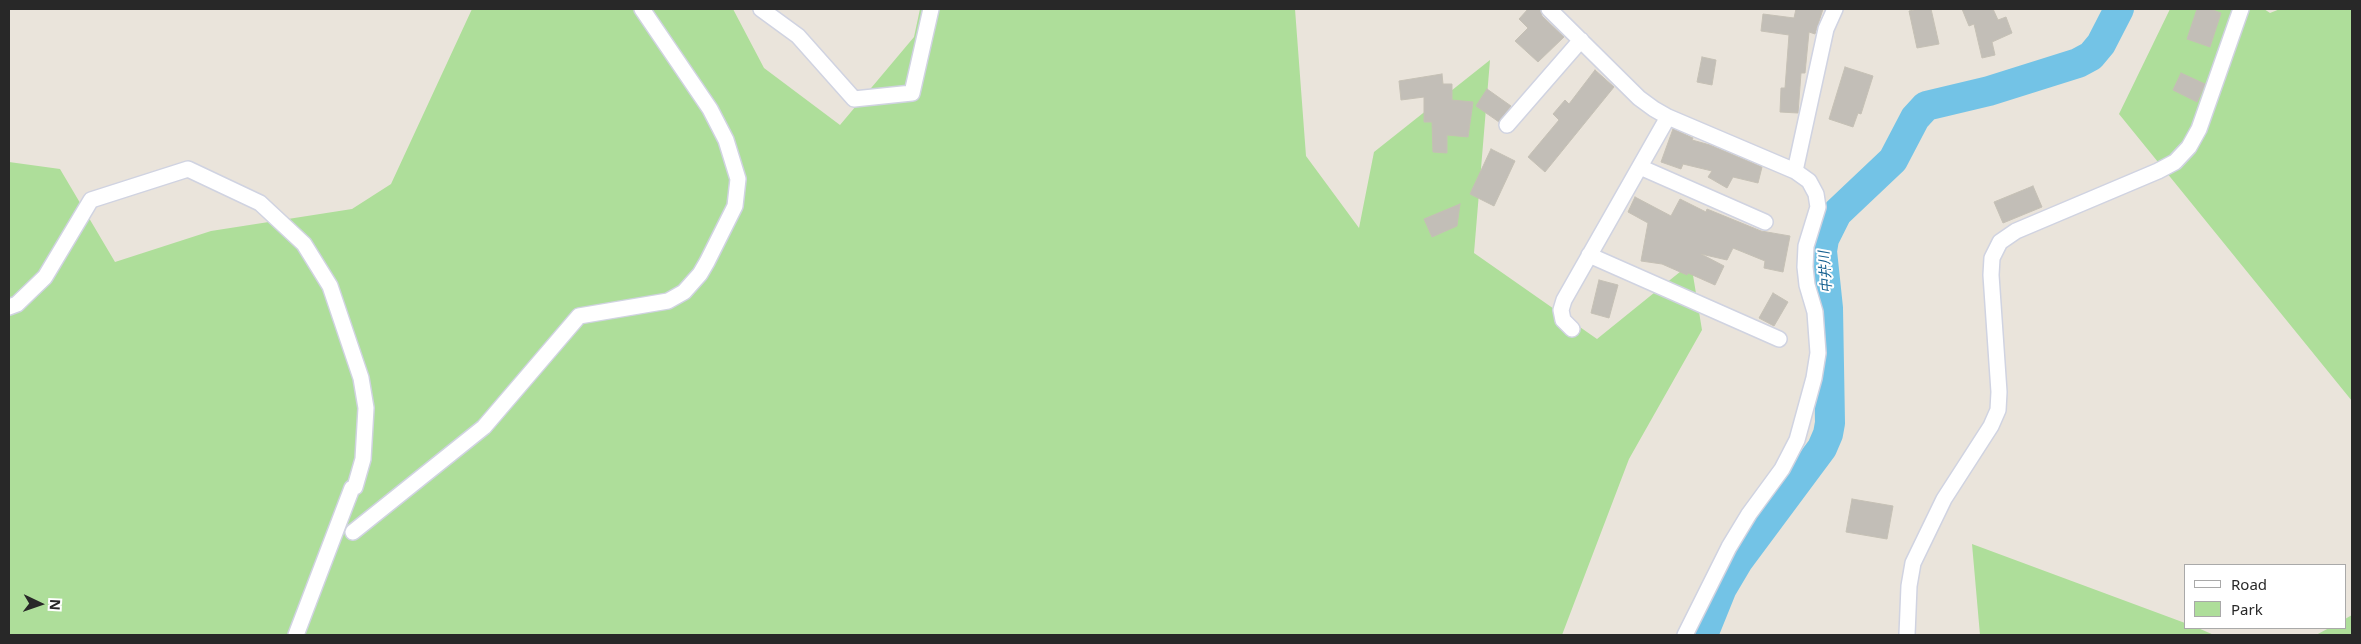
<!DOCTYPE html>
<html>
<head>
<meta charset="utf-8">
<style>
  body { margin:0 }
  #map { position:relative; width:2361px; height:644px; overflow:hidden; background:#eae4db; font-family:"Noto Sans",sans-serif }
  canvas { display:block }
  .frame { position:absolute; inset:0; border:10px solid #282828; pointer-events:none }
  .legend { position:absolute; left:2184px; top:564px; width:162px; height:65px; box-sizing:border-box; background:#fff; border:1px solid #a9a9a9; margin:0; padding:6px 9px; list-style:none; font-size:15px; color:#282828 }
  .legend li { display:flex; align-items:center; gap:10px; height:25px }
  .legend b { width:25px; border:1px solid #a9a9a9 }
  .north { position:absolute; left:15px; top:579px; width:50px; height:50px; -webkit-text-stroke:4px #fff; paint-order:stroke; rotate:93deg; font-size:14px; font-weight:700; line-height:20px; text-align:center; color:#282828 }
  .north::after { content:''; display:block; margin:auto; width:18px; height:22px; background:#282828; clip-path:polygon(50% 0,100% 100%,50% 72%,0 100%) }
</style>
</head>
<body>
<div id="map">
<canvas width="2361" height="644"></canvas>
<div class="frame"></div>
<ul class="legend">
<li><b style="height:6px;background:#fff"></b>Road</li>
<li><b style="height:14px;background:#aede9a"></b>Park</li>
</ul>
<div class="north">N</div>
</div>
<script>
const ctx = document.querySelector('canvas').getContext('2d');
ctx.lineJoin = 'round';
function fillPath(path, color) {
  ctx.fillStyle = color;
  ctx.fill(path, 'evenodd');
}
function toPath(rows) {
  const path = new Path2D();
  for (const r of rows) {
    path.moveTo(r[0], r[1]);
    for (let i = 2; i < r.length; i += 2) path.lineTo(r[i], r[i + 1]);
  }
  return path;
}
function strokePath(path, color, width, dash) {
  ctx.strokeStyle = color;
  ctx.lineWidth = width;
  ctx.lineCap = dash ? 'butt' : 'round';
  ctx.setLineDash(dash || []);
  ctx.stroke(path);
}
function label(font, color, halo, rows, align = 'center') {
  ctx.font = font + ' "Noto Sans","Noto Sans JP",sans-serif';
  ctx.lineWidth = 4;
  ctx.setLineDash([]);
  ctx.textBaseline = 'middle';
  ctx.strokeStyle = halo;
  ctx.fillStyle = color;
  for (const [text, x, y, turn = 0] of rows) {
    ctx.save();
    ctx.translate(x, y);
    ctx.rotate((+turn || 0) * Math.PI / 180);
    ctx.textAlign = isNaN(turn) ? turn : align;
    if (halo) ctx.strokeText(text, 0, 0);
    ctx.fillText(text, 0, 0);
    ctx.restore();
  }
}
fillPath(toPath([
  [472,9,733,9,764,68,840,125,914,37,920,9,1295,9,1306,156,1359,228,1374,152,1490,60,1474,253,1597,339,1691,263,1702,330,1629,459,1562,635,9,635,9,162,60,169,115,262,211,231,352,209,391,184],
  [2170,9,2264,9,2270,13,2280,9,2352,9,2352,401,2119,114],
  [1972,544,2185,623,2185,628,2198,628,2214,635,1980,635],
  [2352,615,2352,635,2316,635,2329,628,2345,628,2345,619]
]), '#aede9a');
strokePath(toPath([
  [1703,635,1722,588,1738,561,1822,448,1828,434,1830,423,1828,308,1822,251,1824,239,1837,213,1893,160,1915,118,1926,106,1989,91,2078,63,2091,56,2101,44,2119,9]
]), '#73c3e6', 30);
const building = toPath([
  [1528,9,1540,9,1542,16,1564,37,1538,62,1515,41,1528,28,1519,19,1528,9],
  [1796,9,1823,9,1815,34,1809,32,1805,73,1801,73,1798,113,1780,112,1781,88,1785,88,1789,35,1761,31,1763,14,1794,18,1796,9],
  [1919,9,1931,9,1939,44,1917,48,1909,11,1919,9],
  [1962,9,1993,9,1998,20,2006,17,2012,33,1992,42,1995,55,1982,58,1974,24,1969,26,1962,9],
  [2197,9,2210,9,2221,13,2210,47,2187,39,2197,9],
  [1702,57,1716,60,1712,85,1697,82,1702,57],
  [1845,67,1873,76,1861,114,1858,113,1853,127,1829,119,1845,67],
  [1595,70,1614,87,1545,172,1528,157,1559,120,1553,114,1565,100,1569,104,1595,70],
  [2181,73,2205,84,2197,102,2173,90,2181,73],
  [1442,74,1443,84,1452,84,1452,100,1473,102,1468,137,1447,135,1447,153,1433,152,1432,122,1424,122,1424,97,1401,100,1399,81,1442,74],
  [1487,89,1511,106,1499,122,1476,106,1487,89],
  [1673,129,1693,138,1692,140,1710,145,1762,167,1758,183,1733,177,1727,188,1708,177,1712,171,1683,164,1681,169,1661,162,1673,129],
  [1491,149,1515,161,1494,206,1470,194,1491,149],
  [2033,186,2042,207,2003,223,1994,202,2033,186],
  [1635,197,1671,216,1680,199,1706,212,1707,209,1761,231,1790,236,1783,272,1764,268,1765,261,1733,248,1727,260,1701,254,1724,266,1715,285,1688,273,1687,275,1662,264,1641,261,1648,223,1628,212,1635,197],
  [1460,204,1457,226,1432,237,1424,219,1460,204],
  [1599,280,1618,285,1609,318,1591,313,1599,280],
  [1773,293,1788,302,1774,326,1759,318,1773,293],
  [1852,499,1893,506,1887,539,1846,532,1852,499]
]);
fillPath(building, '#c2beb7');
strokePath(building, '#c5c0b5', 1);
const minor = toPath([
  [761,9,798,36,854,99,912,93,931,9],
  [1549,9,1639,98,1654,109,1668,117,1795,171,1809,181,1816,194,1818,207,1806,246,1805,267,1807,285,1815,312,1818,353,1814,378,1797,440,1782,469,1749,514,1729,547,1685,635],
  [1507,125,1581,40],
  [1640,167,1765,222],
  [1795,171,1826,29,1835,9],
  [1589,255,1779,339],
  [9,307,17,304,45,277,91,200,188,169,260,203,304,244,330,286,361,378,366,408,363,459,355,487,352,488,296,635],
  [1572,329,1563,320,1561,310,1564,300,1668,117],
  [353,532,484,427,579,316,668,301,684,292,700,274,707,262,735,206,738,179,726,140,710,109,642,9],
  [1907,635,1909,586,1913,563,1944,499,1991,426,1998,410,1999,392,1991,275,1992,258,2000,242,2016,231,2158,171,2175,162,2189,147,2199,129,2241,9]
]);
strokePath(minor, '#d0d3e1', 18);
strokePath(minor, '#fff', 15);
label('italic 14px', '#156090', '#fff', [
  ["中井川",1826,272,-94]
]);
</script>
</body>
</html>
